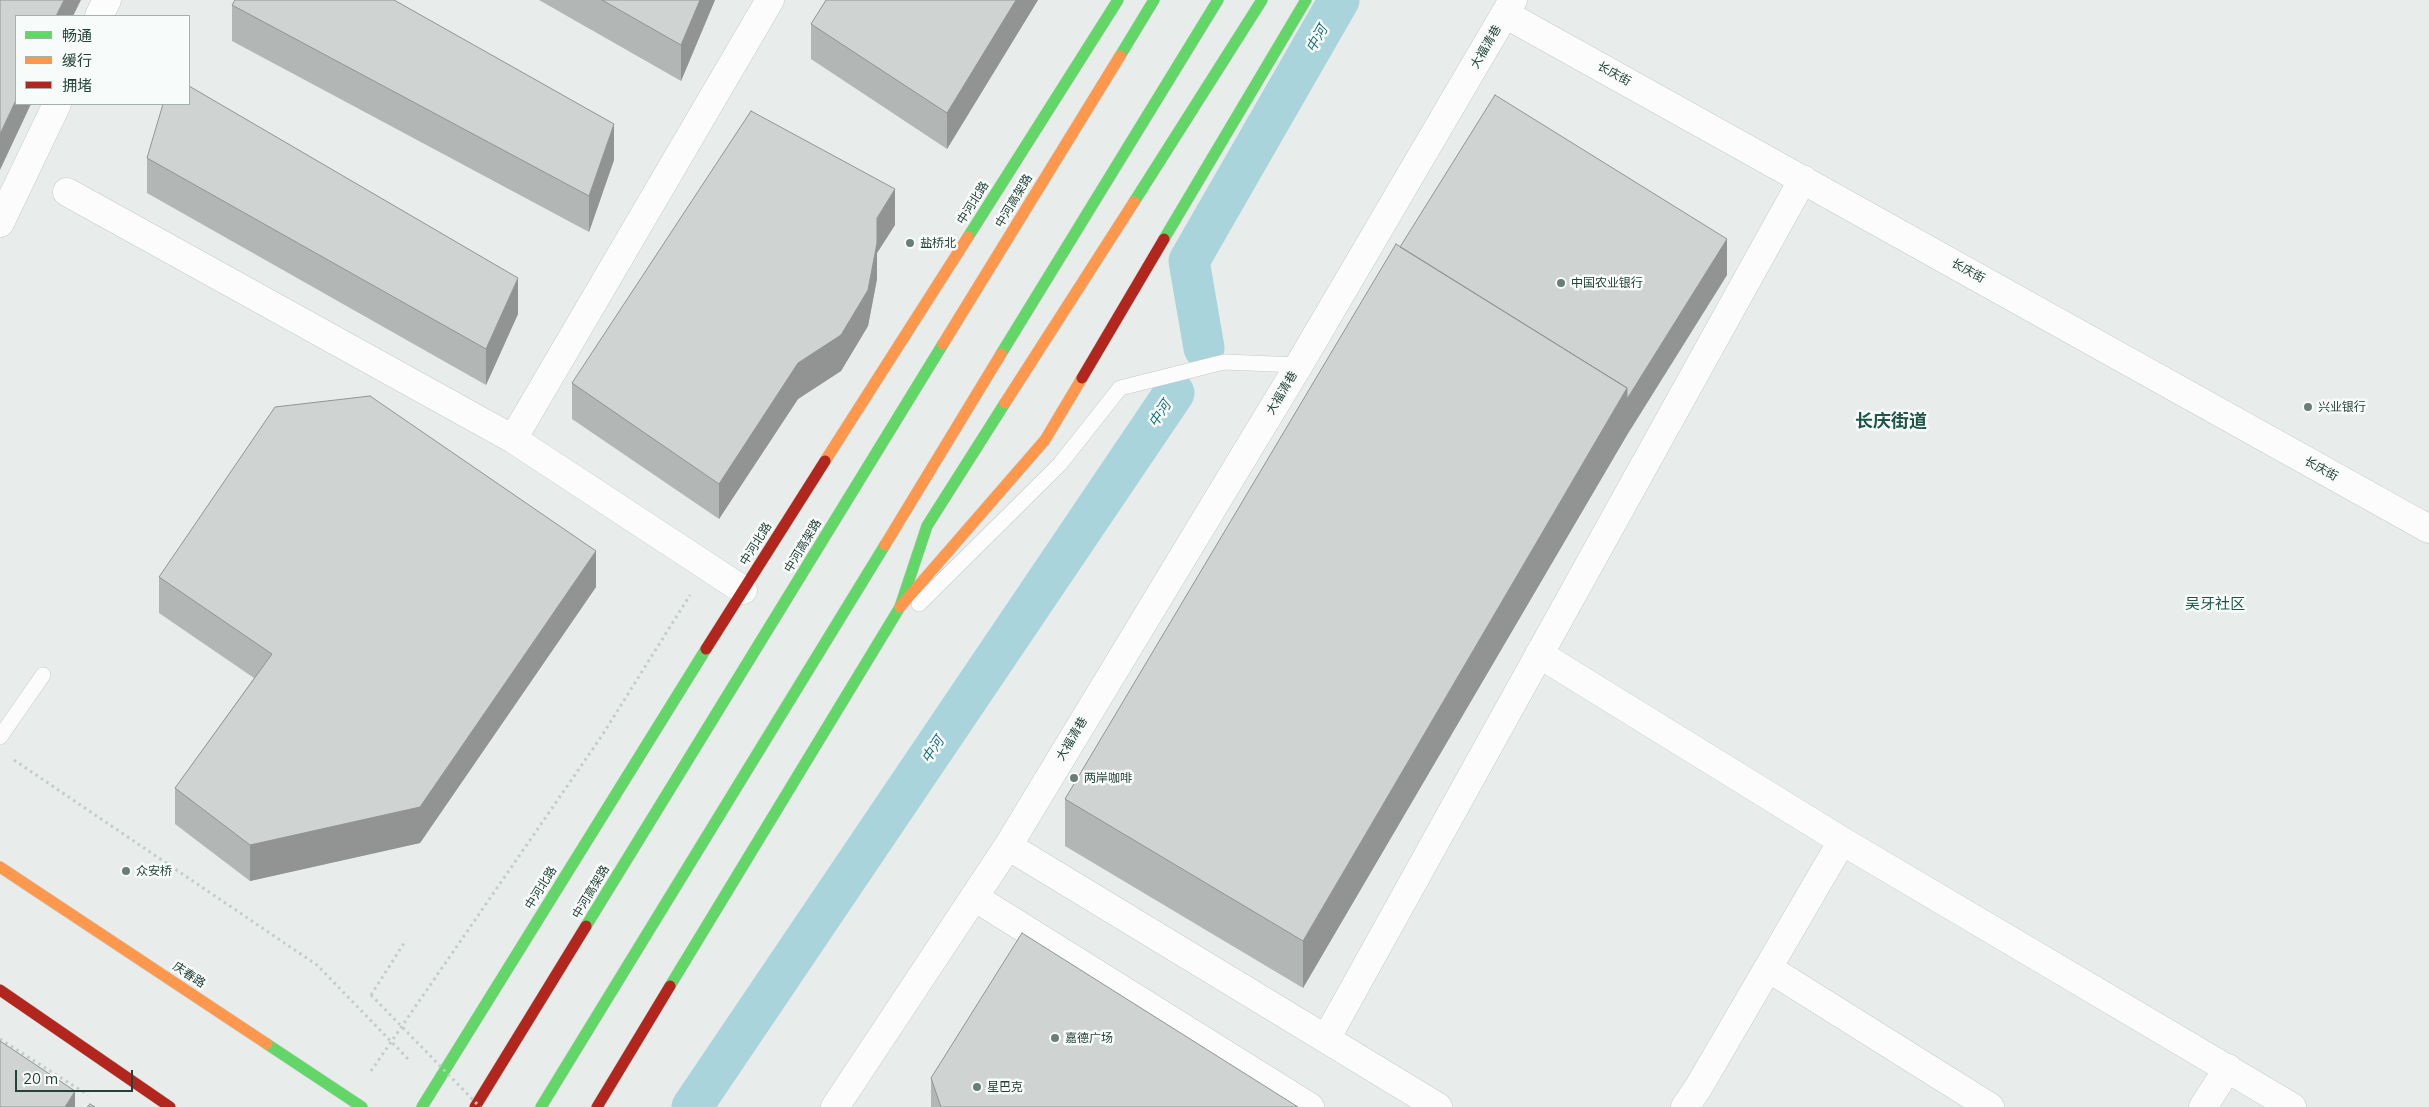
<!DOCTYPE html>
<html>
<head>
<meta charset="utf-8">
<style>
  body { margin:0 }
  #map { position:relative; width:2429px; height:1107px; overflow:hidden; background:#e8edeb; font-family:Mulish,"Noto Sans SC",sans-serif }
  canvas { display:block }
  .legend { position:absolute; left:15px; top:15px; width:175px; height:90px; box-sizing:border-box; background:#f7fbf9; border:1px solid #a3b1ad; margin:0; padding:6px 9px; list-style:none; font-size:15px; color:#24423a }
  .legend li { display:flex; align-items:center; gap:10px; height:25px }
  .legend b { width:25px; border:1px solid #a3b1ad }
  .scale { position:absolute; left:15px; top:1070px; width:118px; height:22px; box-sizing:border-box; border:2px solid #24423a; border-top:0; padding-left:6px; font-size:15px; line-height:18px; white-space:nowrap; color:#24423a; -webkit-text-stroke:4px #f7fbf9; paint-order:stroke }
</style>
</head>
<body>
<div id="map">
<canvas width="2429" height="1107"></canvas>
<ul class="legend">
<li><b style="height:6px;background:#63d668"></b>畅通</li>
<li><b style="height:6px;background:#ff974d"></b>缓行</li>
<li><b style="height:6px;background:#b3261e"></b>拥堵</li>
</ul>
<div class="scale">20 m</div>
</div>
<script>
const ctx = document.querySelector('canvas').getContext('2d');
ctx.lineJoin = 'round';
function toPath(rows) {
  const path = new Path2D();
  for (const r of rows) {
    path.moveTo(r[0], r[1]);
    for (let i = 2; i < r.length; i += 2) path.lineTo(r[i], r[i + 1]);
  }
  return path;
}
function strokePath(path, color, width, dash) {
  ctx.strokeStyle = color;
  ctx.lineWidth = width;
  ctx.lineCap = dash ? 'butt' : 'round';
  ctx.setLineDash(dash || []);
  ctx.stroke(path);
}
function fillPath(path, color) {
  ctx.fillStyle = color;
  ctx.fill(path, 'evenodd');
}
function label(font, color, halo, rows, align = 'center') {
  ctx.font = font + ' Mulish,"Noto Sans SC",sans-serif';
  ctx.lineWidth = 5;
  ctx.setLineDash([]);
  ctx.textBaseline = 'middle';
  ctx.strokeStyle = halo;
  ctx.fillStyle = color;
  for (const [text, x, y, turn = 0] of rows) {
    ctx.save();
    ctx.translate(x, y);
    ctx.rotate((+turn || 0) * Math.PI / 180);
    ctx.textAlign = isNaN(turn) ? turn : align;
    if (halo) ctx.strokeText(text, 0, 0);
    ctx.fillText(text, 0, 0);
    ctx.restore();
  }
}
strokePath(toPath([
  [1204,348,1189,261,1339,0],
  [692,1107,1174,393]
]), '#a9d4db', 41);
const lane = toPath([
  [919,604,1060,464,1120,388,1224,362,1299,365],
  [0,737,43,675]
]);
const street = toPath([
  [1505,14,2429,529],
  [99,16,107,0],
  [67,192,513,439,743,590],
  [0,223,57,104],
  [513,439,770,0],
  [1539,654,1842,841,2292,1107],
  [1008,846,1438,1107],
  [974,897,1310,1107],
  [1768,968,1990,1107],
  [1326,1039,1803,179],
  [835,1107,1008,846,1299,365,1513,0],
  [1685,1107,1698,1088,1842,841],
  [2203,1107,2228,1068]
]);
const fast = toPath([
  [1120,56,1154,0],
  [1134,202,1262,0],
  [968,237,1118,0],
  [1164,239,1306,0],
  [1001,354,1218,0],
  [586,926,943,344],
  [670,986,900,607,927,526,1005,403],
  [267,1044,362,1107],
  [422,1107,706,649],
  [541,1107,885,545]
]);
const slow = toPath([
  [943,344,1120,56],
  [1005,403,1134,202],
  [825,461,968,237],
  [885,545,1001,354],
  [900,607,1045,440,1082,378],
  [0,867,267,1044]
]);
const jam = toPath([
  [1082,378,1164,239],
  [706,649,825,461],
  [0,990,170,1107],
  [475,1107,586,926],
  [597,1107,670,986]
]);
strokePath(lane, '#c5cac8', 16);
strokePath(street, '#c5cac8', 29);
strokePath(fast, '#c3ccc9', 12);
strokePath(slow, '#c3ccc9', 12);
strokePath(jam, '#c3ccc9', 12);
strokePath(toPath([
  [14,760,317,965,410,1061],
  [371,995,406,940],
  [0,1039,88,1095],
  [371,1071,601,737,690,595]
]), '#c3ccca', 3, [2.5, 4]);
strokePath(lane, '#fcfcfc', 15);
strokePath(street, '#fcfcfc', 28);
strokePath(fast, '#63d668', 11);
strokePath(slow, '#ff974d', 11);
strokePath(jam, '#b3261e', 11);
strokePath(toPath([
  [371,995,480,1107]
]), '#c3ccca', 3, [2.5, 4]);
fillPath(toPath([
  [539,0,715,0,681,81],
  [1038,0,947,149,811,59,811,24],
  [232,5,614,160,589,232,232,41],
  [147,158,518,314,486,385,147,193],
  [895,225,877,253,877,279,868,326,841,371,798,399,719,519,572,419,572,383],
  [1727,275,1627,435,1303,988,1065,846,1065,799],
  [159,577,596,587,420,843,250,881,175,824,175,788,254,678,159,613],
  [931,1078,1298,1107,931,1107]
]), '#b2b6b5');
fillPath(toPath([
  [64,0,81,0,73,16,56,16],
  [700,0,715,0,681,81,681,45],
  [1016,0,1038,0,947,149,947,113],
  [16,100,16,104,31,104,0,170,0,134],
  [614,124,614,160,589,232,589,196],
  [895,189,895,225,877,253,877,279,868,326,841,371,798,399,719,519,719,484,877,218],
  [1727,239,1727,275,1627,435,1303,988,1303,941,1627,388],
  [518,278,518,314,486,385,486,349],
  [596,551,596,587,420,843,250,881,250,845],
  [75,1091,75,1107,65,1107]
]), '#919493');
const building = toPath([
  [0,0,64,0,56,16,16,16,16,100,0,134,0,0],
  [235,0,394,0,614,124,589,196,232,5,235,0],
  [602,0,700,0,681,45,602,0],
  [826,0,1016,0,947,113,811,24,826,0],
  [189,86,518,278,486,349,147,158,163,104,189,104,189,86],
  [1495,95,1727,239,1627,399,1627,388,1400,247,1495,95],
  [751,111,895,189,877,218,877,243,868,290,841,335,798,363,719,484,572,383,751,111],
  [1396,244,1627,388,1303,941,1065,799,1396,244],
  [370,396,596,551,420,807,250,845,175,788,272,654,159,577,275,407,370,396],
  [1022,933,1298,1107,941,1107,931,1078,1022,933],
  [0,1041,75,1091,65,1107,0,1107,0,1041],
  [90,1104,95,1107,87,1107,90,1104]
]);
fillPath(building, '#cfd4d2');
strokePath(building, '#919493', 1);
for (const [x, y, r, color] of [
  [910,243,5,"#697e78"],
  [1561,283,5,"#697e78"],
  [2308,407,5,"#697e78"],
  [1074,778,5,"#697e78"],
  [126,871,5,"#697e78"],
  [1055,1038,5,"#697e78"],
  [977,1087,5,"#697e78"]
]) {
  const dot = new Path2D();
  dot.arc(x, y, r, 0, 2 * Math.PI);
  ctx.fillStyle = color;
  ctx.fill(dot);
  strokePath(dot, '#f7fbf9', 2);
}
label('12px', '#24423a', '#f7fbf9', [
  ["大福清巷",1486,47,-60],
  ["长庆街",1614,74,29],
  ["中河高架路",1014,201,-59],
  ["中河北路",973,203,-58],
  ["长庆街",1968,271,29],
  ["大福清巷",1282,393,-59],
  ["长庆街",2321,469,29],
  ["中河北路",756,544,-58],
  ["中河高架路",803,546,-59],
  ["大福清巷",1072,739,-59],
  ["中河北路",541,888,-58],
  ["中河高架路",591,892,-59],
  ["庆春路",189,975,34]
]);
label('12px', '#24423a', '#f7fbf9', [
  ["盐桥北",920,243],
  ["中国农业银行",1571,283],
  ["兴业银行",2318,407],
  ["两岸咖啡",1084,778],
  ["众安桥",136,871],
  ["嘉德广场",1065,1038],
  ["星巴克",987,1087]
], 'left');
label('italic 14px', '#1c6f80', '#f7fbf9', [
  ["中河",1317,39,-60],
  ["中河",1160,414,-56],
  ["中河",933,750,-56]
]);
label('15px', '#1f5548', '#f7fbf9', [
  ["吴牙社区",2215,604]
]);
label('bold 18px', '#1f5548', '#f7fbf9', [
  ["长庆街道",1891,422]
]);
</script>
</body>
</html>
